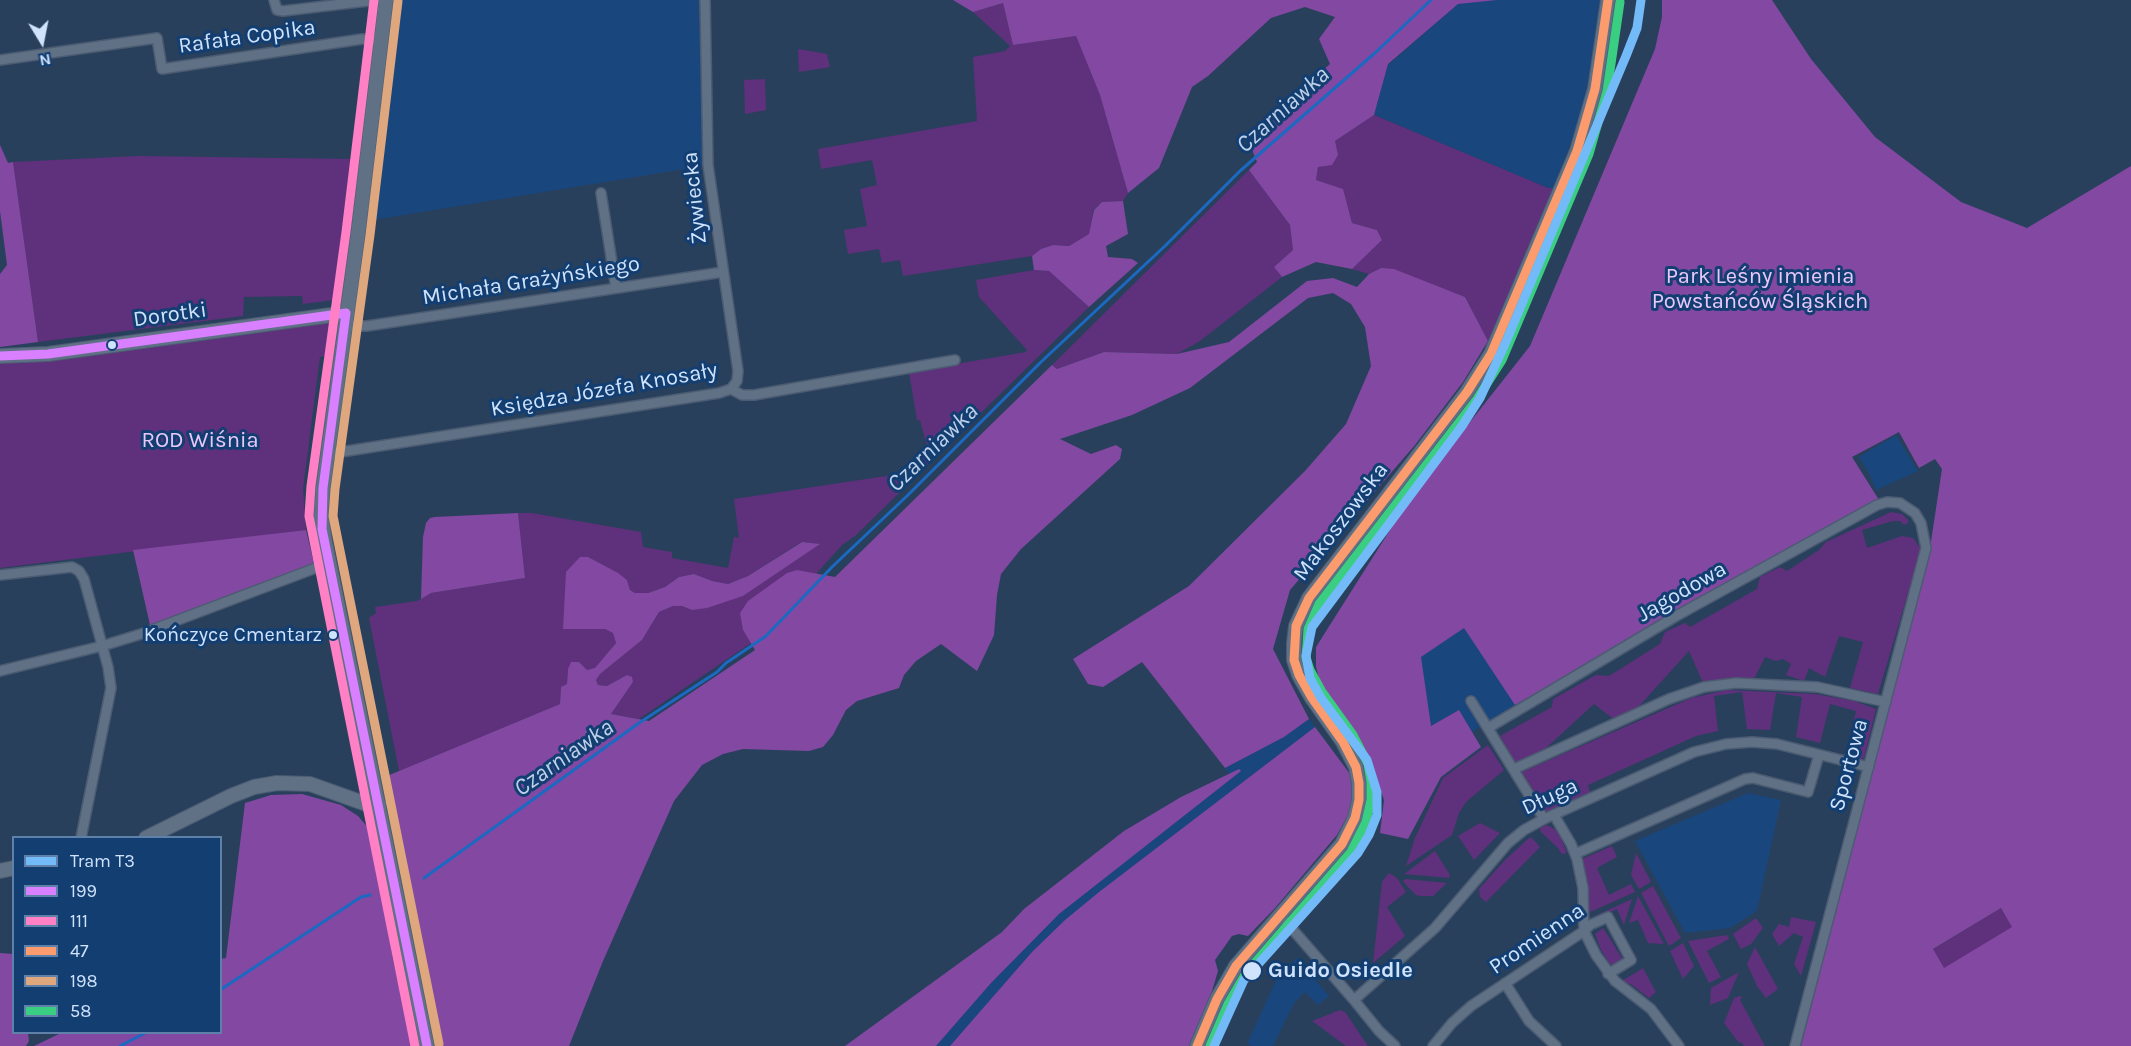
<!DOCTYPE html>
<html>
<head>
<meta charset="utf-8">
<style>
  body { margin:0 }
  #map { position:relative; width:2131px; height:1046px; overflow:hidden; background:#29405c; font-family:Karla,sans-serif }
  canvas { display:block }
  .legend { position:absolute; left:12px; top:836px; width:210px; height:198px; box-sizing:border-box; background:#133e72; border:2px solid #5e80a9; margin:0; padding:8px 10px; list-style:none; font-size:18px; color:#cfe3fc }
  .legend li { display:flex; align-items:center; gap:12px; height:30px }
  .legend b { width:30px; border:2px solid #5e80a9 }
  .north { position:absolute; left:12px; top:12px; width:60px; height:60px; -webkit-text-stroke:4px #133e72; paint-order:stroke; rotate:170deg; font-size:16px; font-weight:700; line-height:24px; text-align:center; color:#cfe3fc }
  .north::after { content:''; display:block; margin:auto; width:21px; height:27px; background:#cfe3fc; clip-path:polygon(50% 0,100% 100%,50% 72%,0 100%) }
</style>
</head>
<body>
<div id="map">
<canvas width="2131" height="1046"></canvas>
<ul class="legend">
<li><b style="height:8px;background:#73baf8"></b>Tram T3</li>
<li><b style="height:8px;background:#d880ff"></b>199</li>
<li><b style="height:8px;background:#ff80c5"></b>111</li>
<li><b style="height:8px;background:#fc9b6d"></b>47</li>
<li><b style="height:8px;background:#dfa77e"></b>198</li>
<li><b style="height:8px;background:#3ace82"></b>58</li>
</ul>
<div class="north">N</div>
</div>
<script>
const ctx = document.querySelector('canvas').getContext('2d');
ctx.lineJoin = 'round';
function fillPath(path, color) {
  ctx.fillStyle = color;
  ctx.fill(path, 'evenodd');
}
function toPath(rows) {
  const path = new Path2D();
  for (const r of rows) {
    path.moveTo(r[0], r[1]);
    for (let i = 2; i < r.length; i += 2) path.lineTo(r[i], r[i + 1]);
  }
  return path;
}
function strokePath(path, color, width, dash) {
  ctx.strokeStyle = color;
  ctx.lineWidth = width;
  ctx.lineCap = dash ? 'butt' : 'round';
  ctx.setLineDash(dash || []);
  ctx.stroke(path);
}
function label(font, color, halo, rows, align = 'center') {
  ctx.font = font + ' Karla,sans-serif';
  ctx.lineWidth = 6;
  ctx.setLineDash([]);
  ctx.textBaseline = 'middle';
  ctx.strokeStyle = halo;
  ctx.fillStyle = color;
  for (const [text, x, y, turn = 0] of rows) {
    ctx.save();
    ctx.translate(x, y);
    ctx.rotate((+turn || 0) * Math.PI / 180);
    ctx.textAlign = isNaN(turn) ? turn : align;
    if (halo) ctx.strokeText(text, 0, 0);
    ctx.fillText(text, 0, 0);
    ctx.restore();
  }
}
fillPath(toPath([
  [401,0,699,0,703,166,373,220],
  [1497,0,1600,0,1586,93,1574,135,1553,188,1548,188,1374,115,1388,65,1458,4],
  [1896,435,1918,471,1876,490,1870,475,1859,457],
  [1464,627,1515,705,1472,732,1459,710,1431,726,1420,657],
  [1309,719,1315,727,1099,892,1065,920,1032,952,950,1046,936,1046,991,983,1059,914,1239,769,1229,774,1225,768,1284,737],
  [1748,793,1781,800,1757,911,1730,928,1685,933,1635,841],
  [1297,958,1329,996,1318,1005,1305,992,1294,1003,1273,1046,1252,1046,1247,1044,1277,978]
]), '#19467d');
fillPath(toPath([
  [1003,3,1013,45,1076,36,1100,95,1128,193,1123,201,1102,202,1093,210,1090,234,1069,246,1053,245,1041,249,1032,256,903,276,900,260,882,263,879,249,848,254,844,230,867,226,860,189,877,185,872,160,821,169,818,149,977,121,973,57,1005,51,1010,46,973,12],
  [798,49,827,54,830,67,799,72],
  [765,79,766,110,745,114,744,80],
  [1374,115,1548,188,1553,188,1488,341,1465,297,1381,268,1369,274,1352,269,1382,240,1377,230,1352,223,1342,189,1316,180,1318,167,1335,141],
  [138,156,353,159,334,300,303,304,302,296,244,297,243,316,38,342,13,162],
  [1249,170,1290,225,1293,250,1274,267,1282,277,1200,341,1177,354,1104,352,1057,369,1052,365],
  [1034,270,1049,271,1089,307,855,536,842,545,816,574,797,570,743,630,751,643,639,719,611,714,633,682,627,675,607,686,598,685,596,680,600,674,642,640,659,612,673,606,682,606,692,610,743,596,819,544,801,542,748,576,728,584,712,581,694,574,679,577,665,587,648,593,635,593,630,590,627,580,588,557,563,629,605,629,613,633,616,643,595,669,587,670,579,662,568,669,567,684,561,687,560,704,399,771,369,618,376,613,375,607,417,601,431,593,525,578,518,513,532,513,641,532,643,547,672,552,672,558,728,568,734,537,739,538,734,499,906,473,907,461,930,457,920,420,917,420,909,372,1026,352,1027,350,979,297,976,280],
  [330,322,325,356,320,357,303,489,306,530,0,568,0,360],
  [1891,512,1902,514,1908,520,1908,523,1904,525,1900,521,1893,521,1862,530,1867,548,1902,536,1913,538,1921,549,1878,694,1850,688,1863,642,1839,636,1825,677,1809,668,1804,681,1786,675,1791,664,1783,659,1776,661,1765,657,1752,683,1704,685,1689,651,1631,715,1616,721,1594,704,1534,759,1517,765,1500,736,1552,707,1553,699,1596,675,1609,676,1660,644,1665,632,1685,623,1690,627,1757,589,1760,577,1780,567,1787,571,1819,550,1826,542],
  [1727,690,1815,694,1854,701,1876,709,1864,758,1857,760,1846,757,1856,711,1830,704,1820,743,1796,737,1802,697,1776,693,1770,730,1747,729,1742,692,1714,696,1718,731,1696,736,1588,785,1591,795,1547,813,1522,772,1691,698],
  [1488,745,1504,770,1466,802,1459,813,1452,835,1406,866,1415,838,1443,778],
  [1480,823,1500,833,1474,860,1458,836],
  [1547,825,1556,830,1560,836,1567,853,1562,854,1557,847,1541,832,1540,828],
  [1529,838,1532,838,1540,847,1486,902,1480,897,1479,889,1505,860],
  [1612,846,1617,857,1597,868,1609,895,1631,884,1635,892,1590,912,1588,910,1589,888,1582,859],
  [1435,851,1450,875,1449,878,1404,874],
  [1636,853,1651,882,1639,889,1631,875],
  [1389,873,1397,878,1406,892,1387,907,1405,936,1373,963,1382,882],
  [1405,879,1447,883,1433,896,1420,896,1416,895,1408,887,1403,881],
  [1653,886,1681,938,1669,946,1641,893],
  [1638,896,1664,944,1648,943,1638,920,1629,923],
  [1632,899,1624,925,1617,909,1596,919,1595,916],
  [2001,908,2013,927,1944,969,1932,950],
  [1791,917,1816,922,1801,976,1794,964,1803,937,1794,933,1779,946,1772,934,1779,924,1789,927],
  [1756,918,1763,928,1751,944,1741,949,1733,934],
  [1603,928,1622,958,1618,964,1613,966,1610,964,1601,950,1595,934],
  [1727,935,1729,939,1707,951,1721,977,1709,983,1688,941],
  [1683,943,1694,966,1683,979,1670,951],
  [1755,947,1778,989,1766,998,1757,986,1747,964],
  [1643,968,1656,992,1649,998,1632,985,1622,981],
  [1739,972,1728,998,1710,1005,1711,988],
  [1740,996,1742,997,1740,1000,1765,1046,1744,1046,1741,1042,1739,1043,1724,1023,1734,998],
  [1340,1010,1345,1012,1368,1046,1346,1046,1312,1021]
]), '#5f307b');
fillPath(toPath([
  [953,0,1497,0,1458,4,1388,64,1374,115,1335,141,1338,155,1332,165,1318,167,1316,180,1343,189,1352,223,1377,230,1382,240,1352,269,1316,262,1282,277,1274,267,1293,250,1290,225,1249,170,1257,162,1249,142,1273,119,1280,108,1330,64,1319,39,1335,17,1305,7,1271,18,1208,76,1192,87,1159,168,1128,193,1100,95,1076,36,1013,45,1003,3,973,12],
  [1662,0,1772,0,1811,59,1875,137,1961,202,2027,228,2131,166,2131,1046,1801,1046,1930,548,1942,469,1935,459,1919,468,1899,432,1852,457,1879,500,1515,705,1464,628,1421,657,1431,726,1459,710,1481,747,1441,777,1408,839,1380,833,1384,800,1370,759,1320,682,1316,667,1316,647,1411,497,1530,346,1655,49,1662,17],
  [2001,908,2012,927,1944,968,1933,949],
  [0,145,8,163,13,162,38,342,0,347,0,274,7,265,0,211],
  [1123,201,1128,234,1106,246,1108,257,1132,259,1138,263,1089,307,1049,271,1034,270,1032,256,1041,249,1053,245,1069,246,1089,234,1094,210,1102,202],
  [1381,268,1394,269,1465,297,1488,341,1463,382,1415,445,1290,590,1273,649,1309,719,1284,737,1225,768,1142,662,1103,687,1088,684,1073,659,1189,586,1305,471,1346,424,1371,366,1365,327,1351,304,1333,293,1308,298,1190,388,1132,415,1060,439,1091,454,1116,445,1122,449,1120,459,1021,549,1001,574,997,595,994,635,977,671,941,644,916,661,904,675,899,688,857,701,846,710,833,735,823,747,809,751,743,749,723,754,702,765,674,801,603,961,569,1046,442,1046,387,776,560,704,561,687,567,684,568,669,571,662,579,662,587,670,595,668,616,643,613,633,605,629,563,629,566,572,580,557,588,557,618,573,627,580,630,590,635,593,648,593,665,587,679,577,694,574,712,581,728,584,748,576,802,542,820,544,743,596,707,608,692,610,682,606,673,606,659,612,642,640,600,674,596,680,598,685,607,686,627,675,632,677,633,682,611,714,649,721,755,650,743,630,740,613,748,601,787,573,797,570,835,577,1052,365,1057,369,1104,352,1177,354,1229,342,1307,281,1333,278,1357,287,1369,274],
  [518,513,525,578,431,593,421,599,423,537,426,523,430,518,435,517],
  [306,530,315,568,150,625,133,550],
  [1315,727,1350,774,1353,797,1351,810,1337,835,1275,908,1248,936,1239,934,1232,936,1215,960,1218,971,1212,991,1189,1046,950,1046,1032,952,1065,920,1099,892],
  [1239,769,1241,771,1059,914,991,983,936,1046,845,1046,1002,932,1024,909,1124,831,1181,797],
  [302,794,341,805,358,816,371,831,393,960,413,1046,34,1046,61,1033,220,1032,221,959,226,958,245,803,271,795],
  [0,953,13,954,14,1032,28,1033,29,1041,26,1046,0,1046]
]), '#8348a2');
strokePath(toPath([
  [424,878,639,723,717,672,726,663,766,636,832,567,908,495,1041,362,1166,245,1240,171,1376,52,1431,0],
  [220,990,361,897,370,895],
  [120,1046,147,1032]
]), '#1b69c0', 3);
const street = toPath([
  [274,0,277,10,283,11,376,0],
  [705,0,708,165,738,371,737,381,731,389],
  [0,60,157,38,162,69,362,39,381,40],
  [601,193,616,288],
  [344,326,367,326,723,272],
  [328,454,719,393,731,389,742,395,754,395,955,360],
  [0,575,72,567,79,571,84,579,108,667,111,688,81,838],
  [0,671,102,646,141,634,329,563],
  [1471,701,1544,819],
  [1488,728,1678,615,1877,505,1887,502,1900,503,1915,513,1921,523,1926,548,1795,1046],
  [1514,769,1669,699,1704,687,1736,683,1817,687,1886,702],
  [1554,815,1571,844,1577,859,1583,888,1584,931,1596,955,1615,981,1651,1009,1679,1046],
  [1575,854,1745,779,1753,778,1808,792,1819,755],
  [1280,915,1354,1000,1379,1031,1395,1046],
  [1505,983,1529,1021,1556,1046],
  [1354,1000,1435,928,1508,843,1524,830,1544,819,1694,752,1726,744,1752,742,1777,744,1869,767],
  [1433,1046,1452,1023,1471,1006,1584,931,1590,925,1608,917,1631,960,1608,974]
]);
const secondary = toPath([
  [386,0,358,234,323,488,321,516,325,542,427,1046],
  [0,356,48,354,346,313],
  [146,838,231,796,254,787,277,783,310,784,369,805,379,805],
  [0,871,14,868],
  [1197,1046,1217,999,1236,966,1342,844,1355,818,1359,800,1359,783,1356,767,1343,742,1312,698,1299,675,1294,660,1294,643,1296,626,1309,598,1467,392,1491,354,1577,151,1595,89,1608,0]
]);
strokePath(street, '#4b5c72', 12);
strokePath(secondary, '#4b5c72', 16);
strokePath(street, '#607085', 9);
strokePath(secondary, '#607085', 14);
strokePath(toPath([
  [346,313,323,488,322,529,427,1046],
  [0,356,48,354,346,313]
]), '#d880ff', 9);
strokePath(toPath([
  [374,0,346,232,311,486,309,516,415,1046]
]), '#ff80c5', 9);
strokePath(toPath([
  [1197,1046,1217,999,1236,966,1342,844,1355,818,1359,800,1359,783,1356,767,1343,742,1312,698,1299,675,1294,660,1296,626,1309,598,1467,392,1491,354,1577,151,1595,89,1608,0]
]), '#fc9b6d', 9);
strokePath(toPath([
  [398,1,370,235,335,489,333,516,439,1044]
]), '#dfa77e', 9);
strokePath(toPath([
  [1210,1046,1228,1004,1246,973,1351,852,1366,822,1371,800,1371,782,1368,764,1353,735,1322,692,1310,670,1306,658,1308,629,1319,604,1477,399,1502,360,1589,154,1607,91,1620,2]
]), '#3ace82', 9);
strokePath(toPath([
  [1214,1046,1244,980,1358,853,1369,835,1377,815,1377,792,1367,760,1321,698,1310,678,1306,656,1312,627,1462,426,1480,398,1505,344,1626,56,1637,28,1641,0]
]), '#73baf8', 9);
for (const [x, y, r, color] of [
  [112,345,5,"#cfe3fc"],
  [333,635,5,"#cfe3fc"],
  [1252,971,10,"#cfe3fc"]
]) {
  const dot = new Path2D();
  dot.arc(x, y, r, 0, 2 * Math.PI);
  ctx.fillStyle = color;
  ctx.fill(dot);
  strokePath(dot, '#133e72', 2);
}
label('20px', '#cfe3fc', '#133e72', [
  ["Kończyce Cmentarz",322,635]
], 'right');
label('22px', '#cfe3fc', '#133e72', [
  ["Rafała Copika",247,37,-8],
  ["Żywiecka",695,198,-96],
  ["Michała Grażyńskiego",531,281,-9],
  ["Dorotki",170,315,-8],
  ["Księdza Józefa Knosały",604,390,-10],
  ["Makoszowska",1341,522,-53],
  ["Jagodowa",1682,592,-30],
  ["Sportowa",1849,765,-75],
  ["Długa",1550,797,-25],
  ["Promienna",1537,939,-34]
]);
label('22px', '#ebc8fb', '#133e72', [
  ["Park Leśny imienia",1760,277],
  ["Powstańców Śląskich",1760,302],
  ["ROD Wiśnia",200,441]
]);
label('bold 22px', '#cfe3fc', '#133e72', [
  ["Guido Osiedle",1268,971]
], 'left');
label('italic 24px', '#bfd1e9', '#133e72', [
  ["Czarniawka",1283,110,-42],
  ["Czarniawka",933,448,-44],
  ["Czarniawka",564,758,-35]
]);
</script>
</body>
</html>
